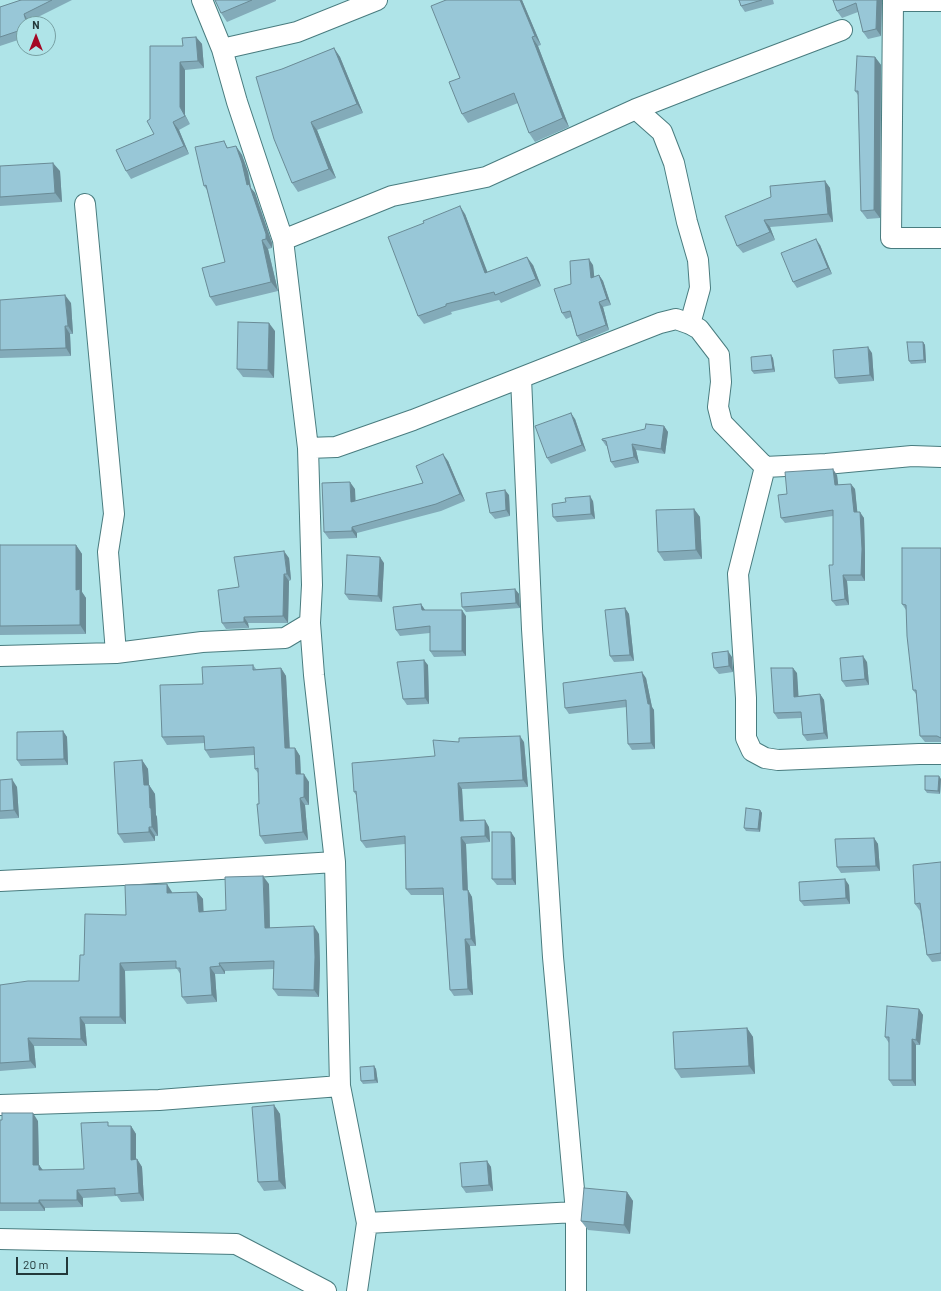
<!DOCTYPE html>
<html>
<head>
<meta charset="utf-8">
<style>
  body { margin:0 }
  #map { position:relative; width:941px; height:1291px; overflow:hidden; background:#afe4e8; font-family:Barlow,sans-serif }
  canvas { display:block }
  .north { position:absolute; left:16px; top:16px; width:40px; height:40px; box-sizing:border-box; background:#afe4e8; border:1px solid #779fa2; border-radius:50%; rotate:0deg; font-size:11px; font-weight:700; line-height:16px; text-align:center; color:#23383a }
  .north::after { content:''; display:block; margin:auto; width:14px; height:18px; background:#a40725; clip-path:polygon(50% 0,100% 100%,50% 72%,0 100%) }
  .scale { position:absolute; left:16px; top:1257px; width:52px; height:18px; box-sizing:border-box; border:2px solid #23383a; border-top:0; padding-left:5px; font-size:12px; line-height:14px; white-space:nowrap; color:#23383a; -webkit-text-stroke:3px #afe4e8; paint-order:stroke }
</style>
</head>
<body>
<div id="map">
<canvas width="941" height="1291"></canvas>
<div class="north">N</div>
<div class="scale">20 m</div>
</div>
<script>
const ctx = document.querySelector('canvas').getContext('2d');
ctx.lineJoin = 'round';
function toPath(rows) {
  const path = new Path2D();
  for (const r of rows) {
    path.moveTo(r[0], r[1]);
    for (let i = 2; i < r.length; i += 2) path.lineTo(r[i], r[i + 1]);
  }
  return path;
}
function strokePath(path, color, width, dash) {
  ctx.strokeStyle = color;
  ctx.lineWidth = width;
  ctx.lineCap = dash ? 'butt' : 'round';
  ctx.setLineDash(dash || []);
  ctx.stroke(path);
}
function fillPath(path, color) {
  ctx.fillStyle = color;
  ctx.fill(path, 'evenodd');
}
const minor = toPath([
  [202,0,222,49,237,102,283,240,308,448,336,447,413,420,660,323,676,319,690,324,699,329,719,355,721,382,718,407,722,423,765,467,826,464,912,456,941,457],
  [893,0,891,238,941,238],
  [893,1,941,1],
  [222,49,297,32,377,0],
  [636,109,662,132,674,163,687,222,698,260,700,288,690,324],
  [85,204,114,514,108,552,116,653],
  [283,240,392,196,486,177,636,109,705,82,842,30],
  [521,378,532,629,553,957,576,1212,576,1291],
  [765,467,738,574,746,698,746,738,752,751,765,758,778,760,919,754,941,754],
  [310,623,314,675,335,862,340,1086,367,1223,357,1291],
  [0,656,116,653,202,642,285,638,310,623,312,585,308,448],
  [0,881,123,875,335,862],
  [0,1105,159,1100,340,1086],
  [367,1223,576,1212],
  [0,1239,236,1244,326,1291]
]);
strokePath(minor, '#497c7f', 22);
strokePath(minor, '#fff', 20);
fillPath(toPath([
  [21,0,72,0,24,24,24,38,0,46,0,7],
  [215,0,276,0,276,1,227,22,221,13],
  [446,0,522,0,541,45,538,46,569,127,535,142,529,133,518,103,468,123,462,114,460,78],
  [739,0,773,0,774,4,745,12,741,6],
  [833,0,882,0,881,36,868,39,863,32,858,12,842,18,837,11],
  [196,37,202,44,204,68,185,70,185,115,190,124,179,130,189,154,131,179,126,171,154,134,150,119,183,46],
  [334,48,340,57,363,113,317,130,336,178,298,192,292,183,282,69],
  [875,57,881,65,880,218,867,219,861,211,858,95,855,91],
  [224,141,228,148,236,146,242,155,248,172,251,188,255,193,272,243,272,248,268,249,278,291,216,306,210,297,225,262,207,190,204,186],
  [0,166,60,171,62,202,0,206],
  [825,181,830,188,833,222,770,227,775,240,743,253,737,246,771,197],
  [465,214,487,272,533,265,541,286,501,303,499,300,451,312,452,314,424,324,418,316],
  [820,245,832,274,797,288,793,282],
  [593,265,594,277,599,275,603,281,611,305,603,307,609,330,581,342,577,336,571,317,566,319,562,313,571,284],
  [0,300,71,303,73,334,70,334,71,356,0,358],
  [275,331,274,378,243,377,237,369],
  [923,342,925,345,926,363,911,364,909,361],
  [872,353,874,381,839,384,835,378],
  [771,355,773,358,775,372,754,374,752,371],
  [575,419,586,451,551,464,547,458],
  [664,426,668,432,665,454,636,450,639,463,615,468,611,462,607,446,606,446,602,440],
  [448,461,465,501,441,511,357,533,357,538,329,539,324,532,355,489,355,501,423,483],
  [837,475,838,485,855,489,857,512,864,518,865,554,865,581,847,581,849,605,836,606,832,601,833,565,833,516,785,523,781,518],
  [509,495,510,516,495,519,490,513],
  [593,501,595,519,557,522,553,517],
  [694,509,700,517,702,559,664,561,658,552],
  [0,545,76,545,82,554,82,592,86,598,86,634,0,635],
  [941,548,941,742,925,742,920,736,916,694,913,690,906,610,902,604],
  [289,558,291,580,289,581,288,623,248,623,249,628,226,629,222,623,239,587],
  [384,563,382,602,349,600,345,594],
  [515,589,519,594,520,608,466,612,462,607],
  [421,604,425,610,466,616,466,656,434,657,430,651,430,633,400,636,396,630],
  [625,608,629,614,634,661,614,662,610,656],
  [732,657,733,672,719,674,714,668],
  [867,662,869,685,846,687,842,681],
  [253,665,256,669,281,668,286,676,290,748,295,748,300,756,301,774,309,782,309,805,305,805,308,840,265,844,260,836,258,773,255,769,254,755,210,758,205,750,205,743,167,745,162,737,203,684],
  [428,665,429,704,407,705,403,699],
  [797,673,798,696,820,694,824,700,828,739,807,741,803,735,801,718,778,719,774,713],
  [646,678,652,707,654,710,655,749,632,750,628,744,627,707,569,714,565,708],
  [63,731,67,737,68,765,21,766,17,760],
  [459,742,524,742,528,787,462,789,464,821,489,827,490,842,466,844,468,890,472,897,476,946,470,946,473,995,454,996,450,990,443,895,411,895,406,889,405,844,366,848,361,841,356,795,354,792,435,756],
  [142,760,148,769,149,785,155,794,156,815,157,817,158,836,155,836,155,841,124,843,118,834],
  [941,779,940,794,927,793,925,790],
  [0,780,17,787,19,818,0,819],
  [760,810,762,813,760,832,746,831,744,828],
  [515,838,516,885,497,885,492,879],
  [874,838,878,844,880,871,841,873,837,867],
  [941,862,941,961,932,962,927,955,920,911,915,904],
  [269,884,270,928,319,934,320,964,319,997,278,996,273,989,274,969,225,971,225,974,215,974,217,1002,187,1004,182,997,181,975,177,969,125,971,126,1024,85,1024,87,1046,34,1046,36,1068,0,1071,0,985,79,981,84,955,126,915,172,892,172,893,197,892,203,899,203,911,226,910],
  [849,885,850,904,804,906,800,901],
  [919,1009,923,1015,920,1045,916,1045,916,1086,893,1086,889,1080,889,1043,885,1037],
  [747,1028,753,1037,755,1074,681,1078,675,1069],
  [374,1066,376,1069,378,1083,363,1084,361,1081],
  [274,1105,280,1114,286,1189,264,1191,258,1182],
  [0,1120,38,1121,39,1165,43,1170,84,1169,111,1126,131,1126,136,1134,136,1159,137,1159,142,1167,144,1201,121,1202,117,1196,83,1198,83,1207,45,1208,45,1211,0,1211],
  [487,1161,491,1167,493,1191,466,1193,462,1187],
  [627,1192,633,1201,630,1234,588,1230,581,1221]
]), '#83abb9');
fillPath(toPath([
  [520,0,522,0,541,45,535,36],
  [877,0,882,0,881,36,876,29],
  [24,14,29,22,30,24,27,24],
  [196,37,202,44,204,68,198,61],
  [532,37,538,46,569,127,563,118],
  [334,48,340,57,363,113,357,104],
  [875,57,881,65,880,218,874,210],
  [180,62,185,70,185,115,190,124,185,116,180,107],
  [173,122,179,130,189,154,184,146],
  [311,122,317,130,336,178,329,169],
  [236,146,242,155,248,172,251,188,255,193,272,243,272,248,266,239,247,185],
  [53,163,60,171,62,202,55,193],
  [825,181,830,188,833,222,828,214],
  [460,206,465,214,491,281,485,273],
  [764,220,770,227,775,240,770,232],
  [816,239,820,245,832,274,828,268],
  [262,240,268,249,278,291,271,282],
  [527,257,533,265,541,286,536,279],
  [589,259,593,265,595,283,591,278],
  [599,275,603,281,611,305,607,299],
  [65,295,71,303,73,334,68,326],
  [599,302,603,307,609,330,606,325],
  [269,323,275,331,274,378,268,370],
  [65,326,70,334,71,356,66,348],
  [923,342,925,345,926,363,924,360],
  [868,347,872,353,874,381,870,375],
  [771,355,773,358,775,372,773,369],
  [571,413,575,419,586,451,582,445],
  [664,426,668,432,665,454,661,449],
  [632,444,636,450,639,463,634,457],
  [443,454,448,461,465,501,460,494],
  [833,469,837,475,839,491,835,485],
  [350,482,355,489,356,509,351,502],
  [851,484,855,489,858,518,854,512],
  [505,490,509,495,510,516,506,510],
  [590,496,593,501,595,519,591,514],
  [694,509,700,517,702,559,696,550],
  [860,512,864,518,865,554,865,581,861,575],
  [352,527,357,533,357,538,352,531],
  [76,545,82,554,82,592,86,598,86,634,80,625,76,590],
  [284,551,289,558,291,580,287,574],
  [380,557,384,563,382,602,378,596],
  [284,574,289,581,288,623,283,616],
  [843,575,847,581,849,605,845,599],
  [515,589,519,594,520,608,516,603],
  [421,604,425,610,426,616,422,610],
  [625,608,629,614,634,661,630,655],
  [462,610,466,616,466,656,462,651],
  [244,617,248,623,249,628,244,622],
  [728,651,732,657,733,672,729,666],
  [863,656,867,662,869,685,865,679],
  [424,660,428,665,429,704,425,698],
  [281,668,286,676,290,756,285,748],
  [793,668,797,673,799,703,794,697],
  [642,672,646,678,652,707,654,710,655,749,651,743,648,704],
  [820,694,824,700,828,739,824,733],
  [63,731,67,737,68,765,64,759],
  [520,736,524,742,528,787,523,780],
  [295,748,300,756,301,782,296,774],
  [142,760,148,769,149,785,155,794,156,815,157,817,158,836,152,827,150,808,144,785],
  [304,774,309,782,309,805,304,797],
  [939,776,941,779,940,794,938,791],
  [12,779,17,787,19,818,14,810],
  [458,783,462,789,464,828,460,821],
  [300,798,305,805,308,840,303,832],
  [760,810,762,813,760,832,758,829],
  [485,820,489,827,490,842,485,836],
  [149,827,155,836,155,841,149,832],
  [511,832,515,838,516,885,512,879],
  [461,837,466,844,468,897,463,890],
  [874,838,878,844,880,871,876,866],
  [263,876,269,884,270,935,265,928],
  [845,879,849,885,850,904,846,898],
  [167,884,172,892,173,901,167,893],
  [468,890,472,897,476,946,471,939],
  [197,892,203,899,204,919,199,912],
  [314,926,319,934,320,964,319,997,314,990],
  [465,939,470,946,473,995,468,989],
  [120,963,125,971,126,1024,120,1017],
  [219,963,225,971,225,974,220,966],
  [210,967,215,974,217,1002,212,995],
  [919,1009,923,1015,920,1045,916,1040],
  [80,1017,85,1024,87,1046,81,1039],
  [747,1028,753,1037,755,1074,749,1066],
  [28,1038,34,1046,36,1068,30,1061],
  [912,1039,916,1045,916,1086,912,1080],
  [374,1066,376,1069,378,1083,375,1080],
  [274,1105,280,1114,286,1189,279,1181],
  [33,1113,38,1121,39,1172,33,1165],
  [131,1126,136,1134,136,1167,131,1160],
  [137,1159,142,1167,144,1201,139,1193],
  [487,1161,491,1167,493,1191,489,1185],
  [39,1165,44,1172,39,1170],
  [77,1190,83,1198,83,1207,77,1200],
  [627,1192,633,1201,630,1234,624,1225],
  [39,1200,45,1208,45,1211,39,1203]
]), '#6a8b96');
const building = toPath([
  [21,0,52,0,24,14,27,24,24,24,24,29,0,37,0,7,21,0],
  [215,0,252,0,221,13,215,0],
  [446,0,520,0,535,36,532,37,563,118,529,133,514,93,462,114,449,82,460,78,431,6,446,0],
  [739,0,762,0,741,6,739,0],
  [833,0,877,0,876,29,863,32,856,3,837,11,833,0],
  [196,37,198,61,180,62,180,107,185,116,173,122,184,146,126,171,116,150,154,134,147,121,150,119,150,46,183,46,182,38,196,37],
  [334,48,357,104,311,122,329,169,292,183,274,139,256,77,282,69,334,48],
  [857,56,875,57,874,210,861,211,858,91,855,91,857,56],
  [224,141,227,148,236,146,242,163,247,185,249,184,266,234,266,239,262,240,271,282,210,297,202,268,225,262,206,185,204,186,195,147,224,141],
  [53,163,55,193,0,197,0,166,53,163],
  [825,181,828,214,764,220,770,232,737,246,725,216,771,197,770,186,825,181],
  [460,206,485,273,527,257,536,279,495,295,494,292,446,304,446,306,418,316,388,237,424,223,423,221,460,206],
  [816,239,828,268,793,282,781,253,816,239],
  [589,259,591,278,599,275,607,299,599,302,606,325,577,336,570,311,562,313,554,289,571,284,570,261,589,259],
  [65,295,68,326,65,326,66,348,0,350,0,300,65,295],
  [238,322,269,323,268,370,237,369,238,322],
  [907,342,923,342,924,360,909,361,907,342],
  [868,347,870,375,835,378,833,350,868,347],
  [771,355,773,369,752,371,751,357,771,355],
  [571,413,582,445,547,458,535,426,571,413],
  [646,424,664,426,661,449,632,444,634,457,611,462,606,441,602,440,602,439,645,429,646,424],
  [443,454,460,494,436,504,352,527,352,531,324,532,322,483,350,482,351,502,423,483,416,466,443,454],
  [833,469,835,485,851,484,854,512,860,512,862,549,861,575,843,575,845,599,832,601,829,565,833,565,833,510,781,518,778,495,787,494,785,472,833,469],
  [505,490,506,510,490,513,486,493,505,490],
  [590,496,591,514,553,517,552,504,566,502,565,498,590,496],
  [694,509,696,550,658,552,656,510,694,509],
  [0,545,76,545,76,590,80,589,80,625,0,626,0,545],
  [902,548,941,548,941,738,937,736,920,736,916,690,913,690,907,636,906,605,902,604,902,548],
  [284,551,287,574,284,574,283,616,244,617,244,622,222,623,218,590,239,587,234,557,284,551],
  [347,555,380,557,378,596,345,594,347,555],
  [515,589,516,603,462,607,461,593,515,589],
  [421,604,422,610,462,610,462,651,430,651,430,626,396,630,393,607,421,604],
  [625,608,630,655,610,656,605,610,625,608],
  [728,651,729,666,714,668,712,653,728,651],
  [863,656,865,679,842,681,840,658,863,656],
  [424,660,425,698,403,699,397,662,424,660],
  [253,665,253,670,281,668,285,748,295,748,296,774,304,774,304,797,300,798,303,832,260,836,257,804,259,804,258,768,255,769,254,747,205,750,204,736,162,737,160,685,203,684,202,667,253,665],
  [771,668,793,668,794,697,820,694,824,733,803,735,801,712,774,713,771,668],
  [642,672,648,704,650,704,651,743,628,744,626,700,565,708,563,683,642,672],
  [63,731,64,759,17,760,17,732,63,731],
  [520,736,523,780,458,783,460,821,485,820,485,836,461,837,463,890,468,890,471,939,465,939,468,989,450,990,443,888,406,889,405,836,361,841,356,791,354,792,352,763,435,756,433,740,459,742,459,738,520,736],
  [142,760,144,785,149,785,150,808,151,808,152,827,149,827,149,832,118,834,114,762,142,760],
  [925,776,939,776,938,791,925,790,925,776],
  [12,779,14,810,0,811,0,780,12,779],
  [746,808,760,810,758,829,744,828,746,808],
  [492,832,511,832,512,879,492,879,492,832],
  [874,838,876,866,837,867,835,839,874,838],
  [941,862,941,953,927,955,920,903,915,904,913,865,941,862],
  [263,876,265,928,314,926,315,957,314,990,273,989,274,961,219,963,220,966,210,967,212,995,182,997,180,968,176,968,176,961,120,963,120,1017,80,1017,81,1039,28,1038,30,1061,0,1063,0,985,28,981,79,981,80,955,84,955,85,914,126,915,125,885,167,884,167,893,197,892,199,912,226,910,225,877,263,876],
  [845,879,846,898,800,901,799,882,845,879],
  [887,1006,919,1009,916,1040,912,1039,912,1080,889,1080,889,1037,885,1037,887,1006],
  [747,1028,749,1066,675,1069,673,1032,747,1028],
  [374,1066,375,1080,361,1081,360,1067,374,1066],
  [274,1105,279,1181,258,1182,252,1107,274,1105],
  [2,1113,33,1113,33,1165,39,1165,39,1170,84,1169,81,1123,108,1122,108,1126,131,1126,131,1160,137,1159,139,1193,115,1195,115,1188,77,1190,77,1200,39,1200,39,1203,0,1203,0,1120,2,1120,2,1113],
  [487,1161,489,1185,462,1187,460,1163,487,1161],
  [584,1188,627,1192,624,1225,581,1221,584,1188]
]);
fillPath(building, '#98c7d7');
strokePath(building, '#6a8b96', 1);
</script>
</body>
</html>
